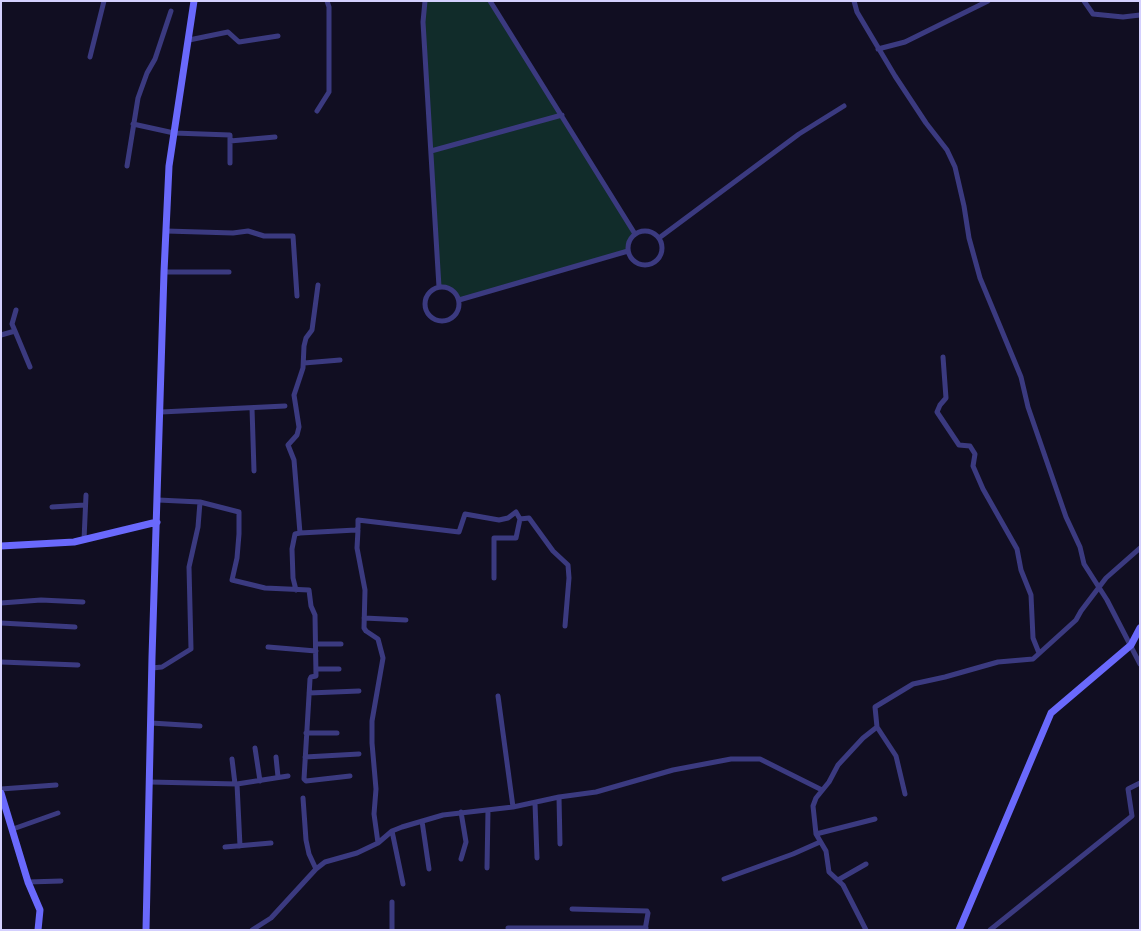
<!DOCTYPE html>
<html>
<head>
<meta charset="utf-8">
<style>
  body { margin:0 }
  #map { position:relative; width:1141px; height:931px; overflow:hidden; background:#110e22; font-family:Manrope,sans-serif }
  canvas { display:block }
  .frame { position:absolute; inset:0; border:2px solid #d4d0fe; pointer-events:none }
</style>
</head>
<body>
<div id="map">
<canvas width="1141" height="931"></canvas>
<div class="frame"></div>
</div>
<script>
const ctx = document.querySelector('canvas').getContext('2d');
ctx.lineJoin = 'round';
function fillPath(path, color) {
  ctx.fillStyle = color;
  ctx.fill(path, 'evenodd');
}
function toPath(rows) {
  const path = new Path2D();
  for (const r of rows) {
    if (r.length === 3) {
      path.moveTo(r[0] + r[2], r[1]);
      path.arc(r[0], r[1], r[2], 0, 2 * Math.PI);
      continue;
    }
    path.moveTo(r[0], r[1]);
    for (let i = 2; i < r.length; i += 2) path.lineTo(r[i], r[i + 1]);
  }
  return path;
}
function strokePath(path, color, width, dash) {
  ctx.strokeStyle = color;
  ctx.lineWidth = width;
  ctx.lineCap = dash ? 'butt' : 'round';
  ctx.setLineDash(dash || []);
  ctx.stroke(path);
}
fillPath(toPath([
  [425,1,490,1,635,234,631,238,628,251,459,300,452,289,439,287,423,22]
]), '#112c2a');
strokePath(toPath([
  [425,1,423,22,439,287],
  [490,1,635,234],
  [854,1,857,12,895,76,926,123,947,150,955,167,964,206,969,238,980,278,1021,377,1028,407,1066,517,1080,547,1084,564,1107,600,1140,664],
  [1084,1,1093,14,1123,17,1140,15],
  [189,40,228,32,239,42,278,36],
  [878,49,905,42,988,1],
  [90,57,104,1],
  [317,111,329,92,329,7,327,1],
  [133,124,174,133,230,135,230,163],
  [230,141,275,137],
  [431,151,562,115],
  [127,166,138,98,147,73,155,59,171,11],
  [645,248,17],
  [166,231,233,233,248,231,264,236,293,236,297,296],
  [659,238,799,134,844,106],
  [164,272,229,272],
  [442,304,17],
  [459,300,628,251],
  [15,331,12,324,16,310],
  [1,335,15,331,30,367],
  [943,357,946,398,940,405,937,412,959,445,970,446,975,454,973,466,983,489,1017,549,1021,570,1031,595,1033,638,1039,653],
  [304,363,340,360],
  [252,408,254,471],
  [161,412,285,406],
  [158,500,200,502,239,512,239,534,237,558,232,580,265,588,309,590,311,606,315,615,316,676,311,677,310,679,304,779,306,781,350,776],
  [52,507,85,505],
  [358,530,357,548,365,590,364,628,366,631,378,639,383,658,372,721,372,743,376,789,374,814,378,843],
  [300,533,356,530,358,528,358,520,459,532,465,514,499,520,508,518,516,512,520,519,529,518,553,551,568,565,569,578,565,626],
  [84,540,86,495],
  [494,578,494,538,516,538,520,519],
  [296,590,293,578,292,549,295,534,300,533,294,460,288,445,297,435,299,427,294,395,303,368,304,346,306,338,312,330,318,285],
  [1,603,41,600,83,602],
  [364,618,406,620],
  [1,623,75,627],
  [317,644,341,644],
  [268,647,316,651],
  [1,662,78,665],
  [152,668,162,667,191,649,189,567,198,527,200,502],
  [316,669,339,669],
  [309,693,359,691],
  [498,696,513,807],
  [151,723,200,726],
  [877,727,896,756,905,794],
  [306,733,337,733],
  [255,748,260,781],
  [276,757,278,777],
  [305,757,359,754],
  [232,759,235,784],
  [150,782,237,784,288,776],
  [237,784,240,846],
  [1,789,56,785],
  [559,797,560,844],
  [303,798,306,840,309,854,316,869],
  [535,803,537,858],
  [461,812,466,842,461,859],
  [422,821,429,869],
  [13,829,58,813],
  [392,831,403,884],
  [816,834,875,819],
  [225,847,271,843],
  [487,868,488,810],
  [724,879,793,854,820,842],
  [838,880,866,864],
  [28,882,61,881],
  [392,902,392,930],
  [572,909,647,911,648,913,645,930],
  [508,928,646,928],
  [252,930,271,918,316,869,325,862,357,853,378,843,392,831,402,827,443,815,513,807,559,797,596,792,673,770,731,759,760,759,822,790],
  [866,930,843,885,829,872,826,851,816,834,813,806,816,798,829,782,838,765,863,738,877,727,875,707,913,684,945,677,998,662,1033,659,1076,620,1081,611,1106,578,1140,548],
  [990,930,1132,816,1128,789,1140,783]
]), '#3b3a80', 5);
strokePath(toPath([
  [1,546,74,542,157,522],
  [1,793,28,882,40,910,38,930],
  [146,930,152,657,164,272,169,166,194,1],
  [959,930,1051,713,1131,645,1140,628]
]), '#6a69fc', 7);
</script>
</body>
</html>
